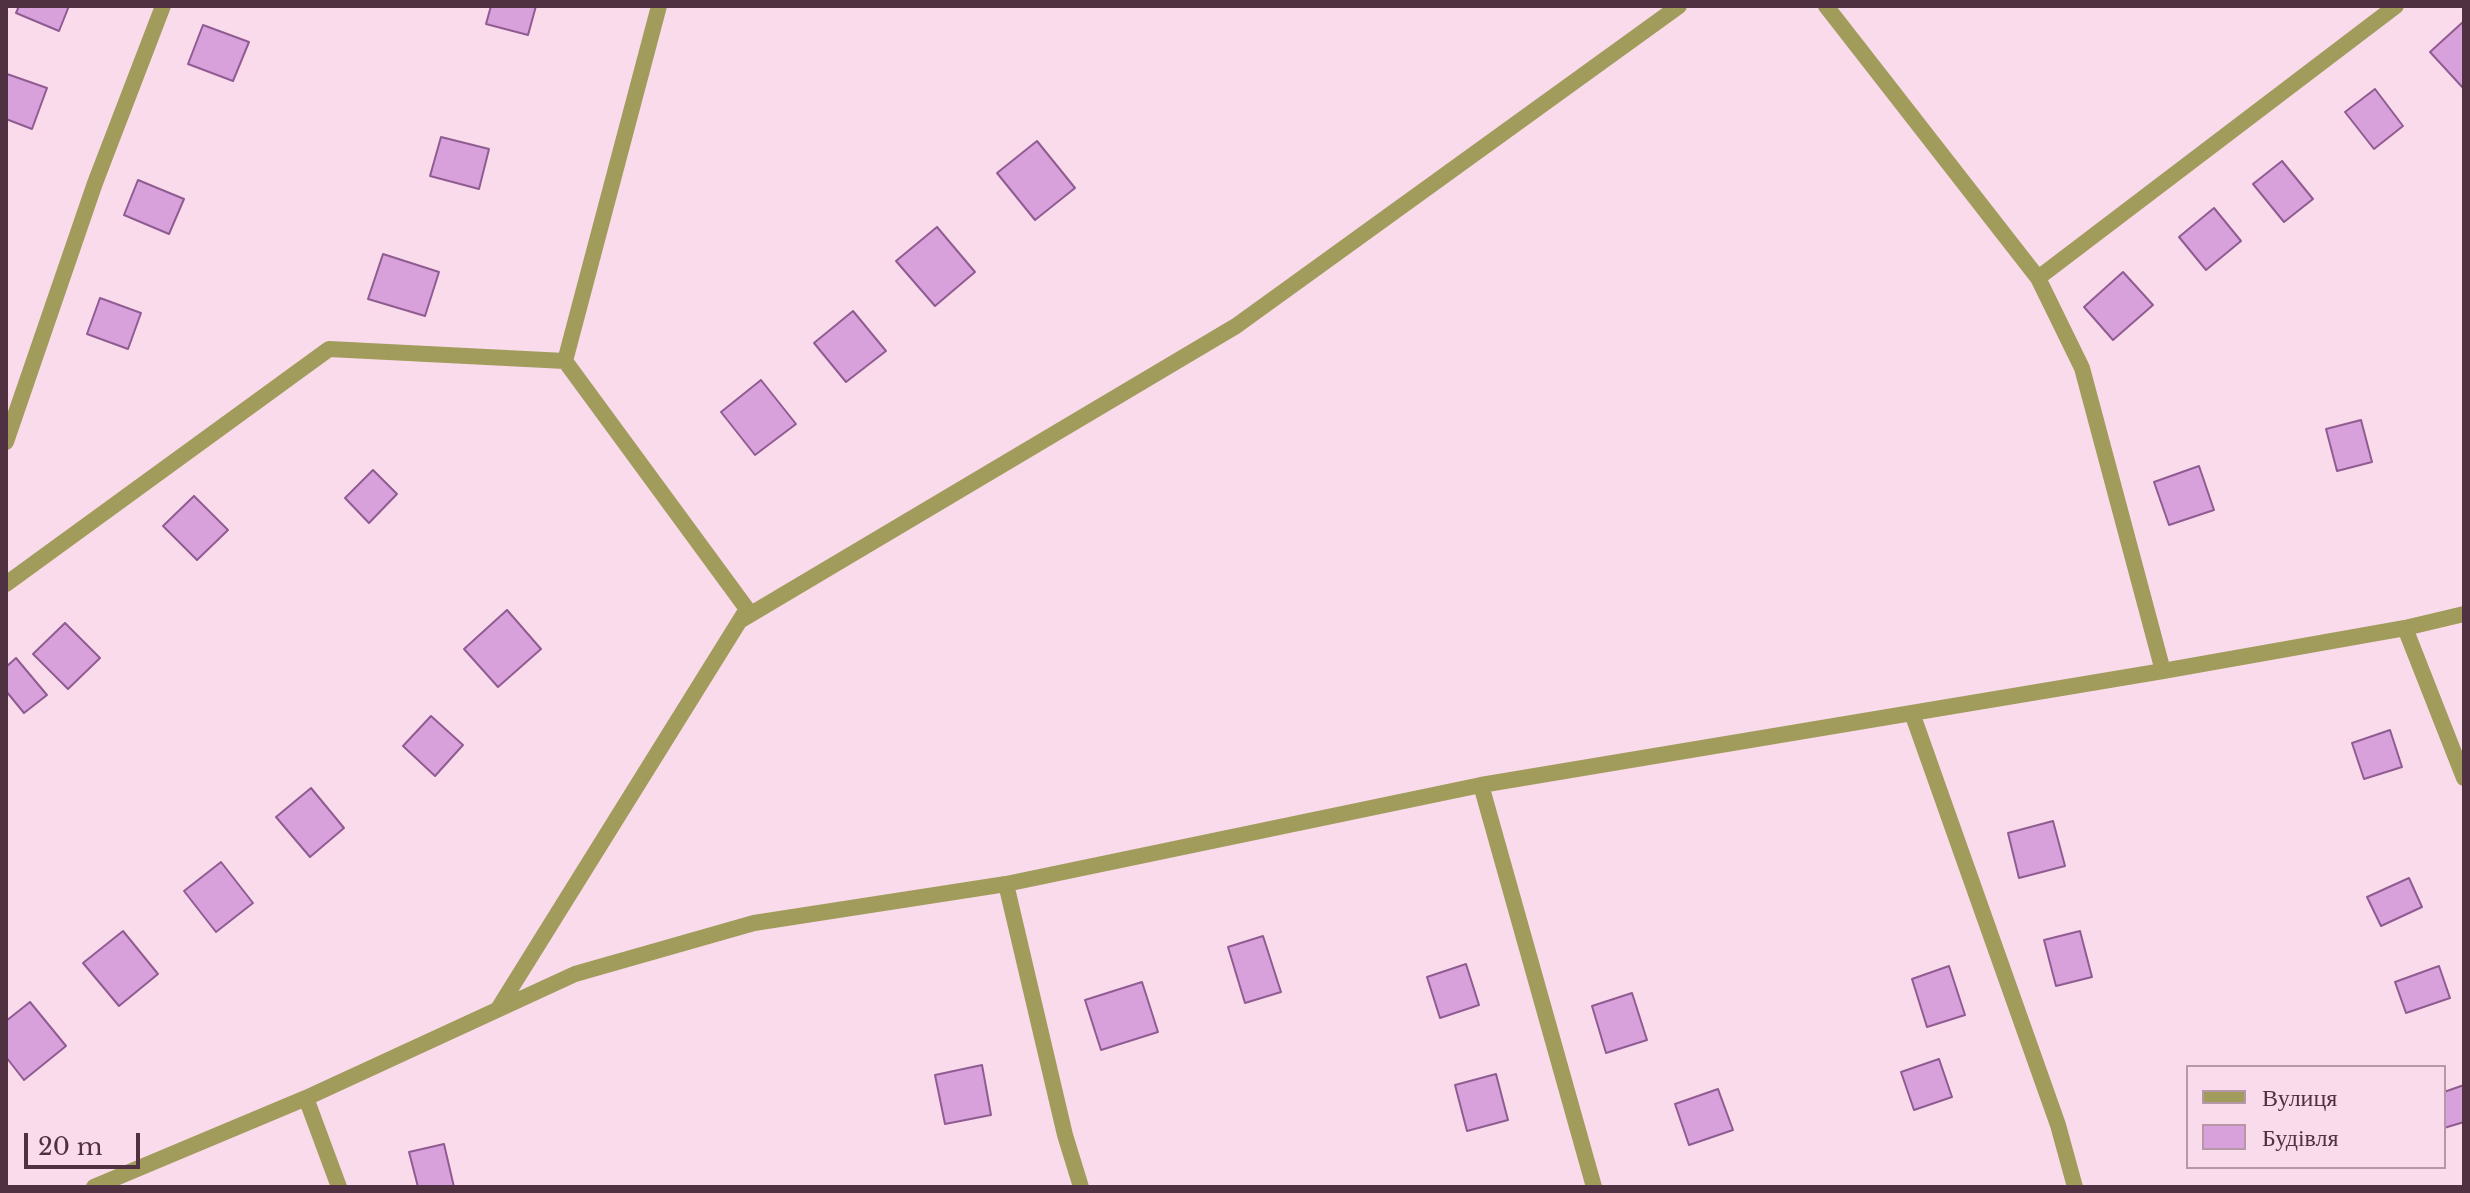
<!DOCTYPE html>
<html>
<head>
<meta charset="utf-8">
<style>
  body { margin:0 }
  #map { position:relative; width:2470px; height:1193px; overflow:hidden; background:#fadbeb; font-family:"Libre Baskerville",serif }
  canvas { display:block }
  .frame { position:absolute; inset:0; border:8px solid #4f3142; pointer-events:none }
  .legend { position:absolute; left:2186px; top:1065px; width:260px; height:104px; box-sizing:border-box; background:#fadbeb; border:2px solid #b697a7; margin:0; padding:10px 14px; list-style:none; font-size:24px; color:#4f3142 }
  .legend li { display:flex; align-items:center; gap:16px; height:40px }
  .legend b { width:40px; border:2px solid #b697a7 }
  .scale { position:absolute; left:24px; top:1133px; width:116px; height:36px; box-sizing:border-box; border:4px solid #4f3142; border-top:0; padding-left:10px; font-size:24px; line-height:28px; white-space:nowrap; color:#4f3142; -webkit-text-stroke:6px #fadbeb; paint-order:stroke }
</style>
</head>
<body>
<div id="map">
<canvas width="2470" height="1193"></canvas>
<div class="frame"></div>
<ul class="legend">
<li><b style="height:10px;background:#a19c5c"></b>Вулиця</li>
<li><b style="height:22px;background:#d9a1db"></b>Будівля</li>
</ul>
<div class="scale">20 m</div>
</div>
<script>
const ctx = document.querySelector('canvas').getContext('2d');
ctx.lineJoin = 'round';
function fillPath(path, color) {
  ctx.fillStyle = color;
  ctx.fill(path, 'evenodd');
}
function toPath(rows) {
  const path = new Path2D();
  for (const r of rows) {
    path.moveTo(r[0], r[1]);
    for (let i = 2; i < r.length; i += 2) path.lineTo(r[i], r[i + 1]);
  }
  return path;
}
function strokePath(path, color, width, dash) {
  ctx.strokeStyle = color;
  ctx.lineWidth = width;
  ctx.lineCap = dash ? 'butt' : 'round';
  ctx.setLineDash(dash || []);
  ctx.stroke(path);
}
const building = toPath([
  [19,6,69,6,59,31,16,13,19,6],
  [491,6,536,6,528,35,486,24,491,6],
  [2464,21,2464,89,2430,52,2464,21],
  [203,25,249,42,233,81,188,64,203,25],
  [7,74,47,88,32,129,6,119,7,74],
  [2375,89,2403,126,2374,149,2345,112,2375,89],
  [441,137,489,149,479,189,430,176,441,137],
  [1037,141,1075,188,1035,220,997,173,1037,141],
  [2282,161,2313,199,2284,222,2253,184,2282,161],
  [138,180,184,199,169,234,124,215,138,180],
  [2214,208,2241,241,2206,270,2179,237,2214,208],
  [937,227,975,272,935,306,896,261,937,227],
  [383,254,439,272,425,316,368,299,383,254],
  [2123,272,2153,305,2113,340,2084,307,2123,272],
  [100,298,141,313,128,349,87,334,100,298],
  [853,311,886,351,846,382,814,343,853,311],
  [761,380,796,424,755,455,721,412,761,380],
  [2361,420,2372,462,2337,471,2326,429,2361,420],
  [2199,466,2214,510,2169,525,2154,482,2199,466],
  [373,470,397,494,369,523,345,498,373,470],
  [194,496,228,530,197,560,163,526,194,496],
  [507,610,541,649,498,687,464,649,507,610],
  [65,623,100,658,68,689,33,654,65,623],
  [16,658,47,695,24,713,6,691,6,667,16,658],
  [431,716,463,745,435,776,403,746,431,716],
  [2390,730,2402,767,2364,779,2352,743,2390,730],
  [311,788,344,828,310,857,276,817,311,788],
  [2053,821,2065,866,2019,878,2008,833,2053,821],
  [221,862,253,903,216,932,184,891,221,862],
  [2409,878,2422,907,2381,926,2367,897,2409,878],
  [123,931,158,974,119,1006,83,963,123,931],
  [2080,931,2092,977,2056,986,2044,940,2080,931],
  [1263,936,1281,992,1245,1003,1228,947,1263,936],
  [1466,964,1479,1005,1440,1018,1427,977,1466,964],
  [1949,966,1965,1015,1927,1027,1912,979,1949,966],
  [2439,966,2450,998,2406,1013,2395,982,2439,966],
  [1142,982,1158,1032,1101,1050,1085,1000,1142,982],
  [1632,993,1647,1040,1606,1053,1592,1006,1632,993],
  [30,1002,66,1046,24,1080,6,1057,6,1021,30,1002],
  [1939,1059,1952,1097,1914,1110,1901,1072,1939,1059],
  [982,1065,991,1115,945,1124,935,1075,982,1065],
  [1496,1074,1508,1120,1467,1131,1455,1085,1496,1074],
  [2464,1085,2464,1122,2444,1128,2444,1092,2464,1085],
  [1718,1089,1733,1130,1689,1145,1675,1104,1718,1089],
  [444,1144,454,1187,418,1187,409,1152,444,1144]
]);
fillPath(building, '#d9a1db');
strokePath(building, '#8f5c92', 2);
strokePath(toPath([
  [1826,6,2038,278,2082,368,2163,671],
  [2038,278,2396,6],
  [6,442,95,183,163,6],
  [6,584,329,349,565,361],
  [741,620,1236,326,1679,6],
  [2405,628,2464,778],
  [1912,713,2058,1125,2075,1187],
  [1481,785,1594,1187],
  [1006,884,1065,1135,1081,1187],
  [498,1009,747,609,565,361,659,6],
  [306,1098,339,1187],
  [94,1187,306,1098,575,974,754,923,1006,884,1481,785,2163,671,2405,628,2464,614]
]), '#a19c5c', 16);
</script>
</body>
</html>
